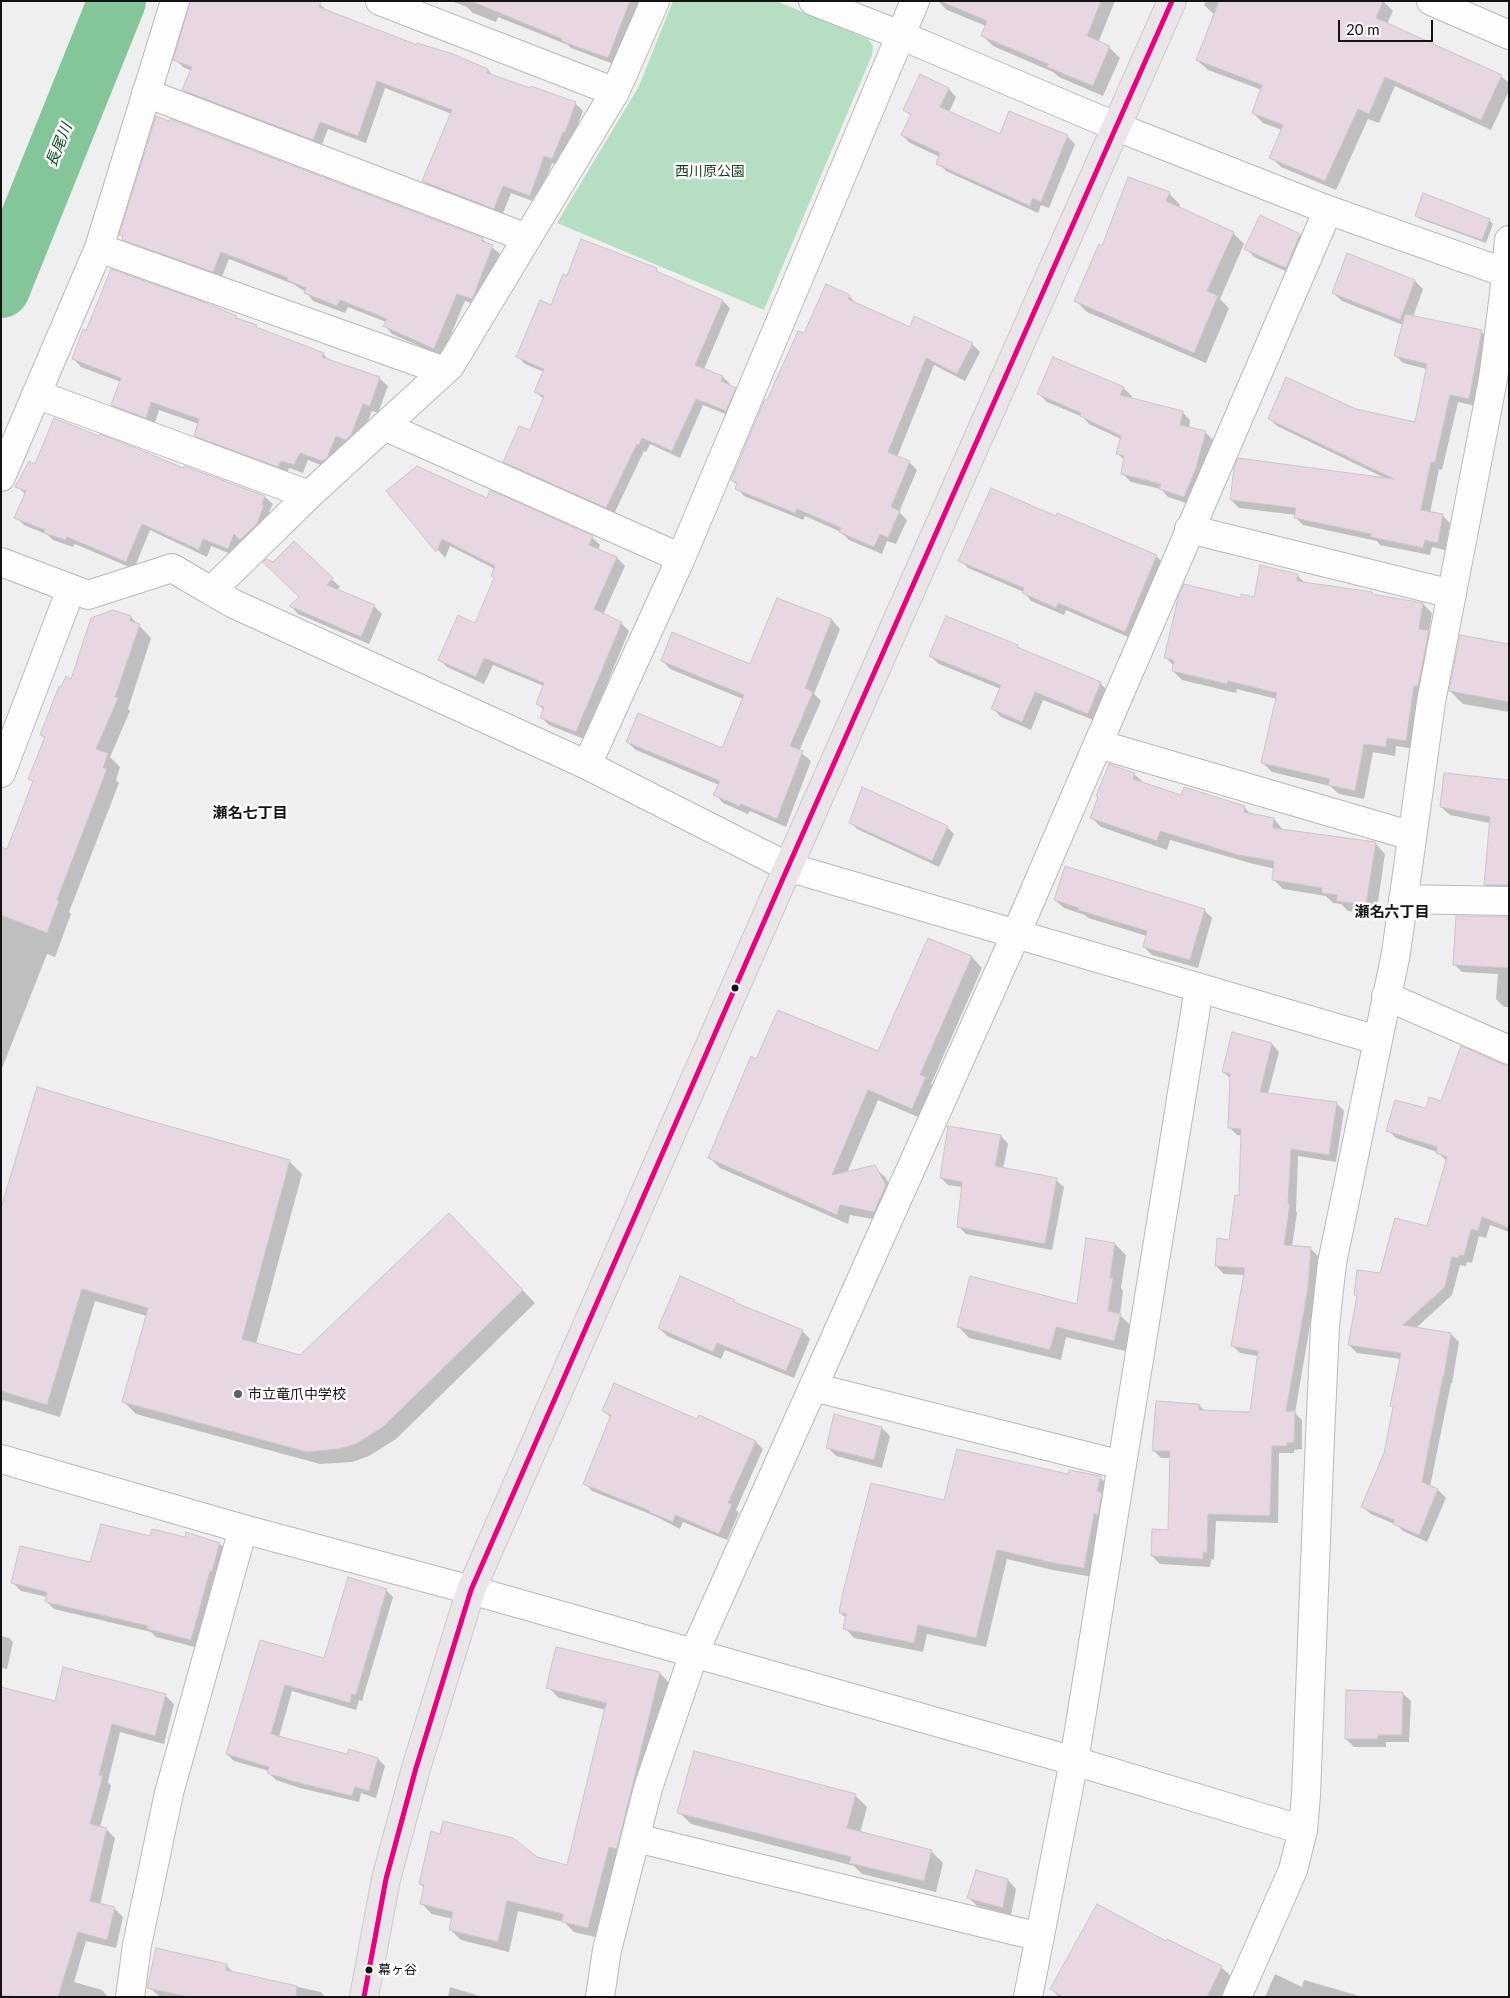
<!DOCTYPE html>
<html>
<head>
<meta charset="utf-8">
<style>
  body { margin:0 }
  #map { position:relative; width:1510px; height:1998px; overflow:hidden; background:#f0eff0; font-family:Lato,sans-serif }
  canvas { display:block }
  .frame { position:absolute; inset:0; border:2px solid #141314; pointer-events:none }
  .scale { position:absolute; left:1338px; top:20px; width:95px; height:22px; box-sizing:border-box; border:2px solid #141314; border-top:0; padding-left:6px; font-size:15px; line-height:18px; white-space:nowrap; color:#141314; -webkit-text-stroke:4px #fffbfd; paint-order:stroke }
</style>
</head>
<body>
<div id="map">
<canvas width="1510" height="1998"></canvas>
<div class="frame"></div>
<div class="scale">20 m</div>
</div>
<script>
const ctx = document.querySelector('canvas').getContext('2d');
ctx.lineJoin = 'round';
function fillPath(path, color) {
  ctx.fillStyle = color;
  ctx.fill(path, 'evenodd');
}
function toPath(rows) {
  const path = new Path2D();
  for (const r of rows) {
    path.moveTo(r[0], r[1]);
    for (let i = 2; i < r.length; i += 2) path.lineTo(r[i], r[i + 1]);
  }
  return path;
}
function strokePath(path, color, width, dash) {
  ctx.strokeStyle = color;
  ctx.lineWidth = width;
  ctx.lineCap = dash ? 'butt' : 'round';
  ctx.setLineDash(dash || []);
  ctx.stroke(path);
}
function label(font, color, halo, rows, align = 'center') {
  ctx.font = font + ' Lato,"Noto Sans JP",sans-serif';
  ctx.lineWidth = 5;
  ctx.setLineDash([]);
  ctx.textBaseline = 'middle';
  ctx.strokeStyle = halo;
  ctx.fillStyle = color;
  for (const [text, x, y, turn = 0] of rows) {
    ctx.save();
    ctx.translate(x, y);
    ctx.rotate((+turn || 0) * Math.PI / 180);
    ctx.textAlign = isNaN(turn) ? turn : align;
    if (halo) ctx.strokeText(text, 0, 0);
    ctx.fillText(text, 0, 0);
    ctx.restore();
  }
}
fillPath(toPath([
  [673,1,776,1,868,39,873,46,872,55,764,310,557,223,639,86]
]), '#b6dec2');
fillPath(toPath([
  [451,1,641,1,616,65,571,48,568,45,498,17,496,22,473,13,467,7],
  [938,1,1115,1,1098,43,1109,47,1120,58,1103,96,1059,77,1053,72,993,46,982,35,986,26,947,10],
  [1206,1,1383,1,1393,11,1387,24,1501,76,1509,83,1509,91,1491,130,1395,86,1379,123,1368,119,1336,190,1281,167,1271,157,1282,130,1263,123,1253,113,1262,90,1208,70,1197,60,1215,15,1204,5],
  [320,4,328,12,417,47,488,70,494,77,575,103,583,111,572,140,560,166,552,163,538,203,511,193,502,216,432,189,424,181,452,114,385,88,366,143,328,129,321,147,192,98,184,90,192,71,183,67,175,59],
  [921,76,949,89,956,97,949,112,1001,135,1067,136,1075,144,1049,208,1041,205,1038,213,946,171,938,163,940,157,910,143,902,135,911,116,905,110],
  [1169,193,1180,205,1179,208,1233,233,1244,244,1220,299,1229,308,1206,363,1087,312,1076,301,1103,248],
  [1416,215,1489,220,1493,224,1486,243,1420,219],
  [1260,217,1300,235,1308,244,1294,275,1254,257,1246,248],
  [121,234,482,239,500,254,482,304,480,306,465,301,442,356,392,334,385,326,386,322,348,307,345,313,313,301,306,292,293,284,229,259,221,279,131,247],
  [1348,255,1415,281,1423,289,1413,317,1481,331,1489,339,1476,406,1458,402,1442,470,1439,469,1430,513,1443,516,1450,523,1445,550,1432,547,1430,555,1380,545,1377,541,1303,525,1295,517,1296,515,1239,508,1231,500,1387,479,1277,426,1269,418,1355,410,1416,423,1427,369,1403,363,1395,355,1403,325,1342,301,1333,293],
  [656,269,662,275,723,301,730,308,704,369,723,377,730,384,729,386,735,389,742,396,733,417,703,405,680,458,650,444,646,452,644,451,614,514,512,469,504,461,531,432,544,399,535,392,544,372,525,364,518,356,552,307,568,278],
  [849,296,857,304,910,329,972,344,980,352,965,381,934,365,897,457,909,462,917,470,899,512,907,520,896,544,887,541,882,554,849,540,841,532,805,516,803,520,744,496,737,488,738,486,732,480,768,402,804,335],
  [201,302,256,326,260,330,323,354,330,361,379,378,388,386,378,413,372,411,359,444,355,447,344,443,335,466,331,469,308,460,303,473,289,468,287,474,203,444,195,435,199,424,159,410,154,425,121,413,113,405,121,382,81,367,73,358,87,332],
  [1123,388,1132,396,1130,399,1182,412,1190,420,1189,428,1205,432,1213,440,1204,476,1192,505,1168,497,1161,489,1131,482,1122,473,1125,461,1118,454,1121,439,1089,424,1083,417,1047,402,1039,394],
  [36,466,184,470,265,497,273,504,269,512,271,514,249,547,242,541,236,556,211,546,207,557,150,530,134,569,75,544,73,547,53,540,48,535,24,525,16,517,25,494,17,486],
  [388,491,487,499,592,537,600,545,598,550,617,558,625,566,603,615,621,623,629,631,584,739,549,725,541,717,544,710,537,704,544,686,493,665,484,684,447,667,439,659,475,625,495,579,495,569,450,546,445,558],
  [1057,517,1156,556,1164,564,1133,639,1066,610,1064,615,1031,601,1024,592,968,568,960,560],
  [294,543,340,587,337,590,374,606,382,614,369,644,298,614,291,606,301,597,274,563],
  [1298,576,1306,584,1372,593,1374,596,1423,604,1432,613,1429,632,1437,641,1415,749,1396,746,1395,756,1373,752,1364,799,1339,794,1330,786,1272,772,1262,762,1277,699,1237,689,1236,693,1182,680,1173,671,1174,666,1165,657,1242,599,1254,599],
  [778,599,832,620,840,629,814,694,821,701,799,751,811,761,786,827,750,811,748,814,723,803,715,794,719,785,636,750,627,742,722,750,743,699,670,669,662,660,751,666],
  [131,617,151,638,128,709,130,711,110,757,120,767,116,780,119,783,69,912,71,914,55,957,47,954,1,1071,1,848,8,851,34,783,29,778,45,738,41,735,62,689],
  [1509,645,1509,712,1463,704,1450,691],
  [1017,646,1021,650,1100,683,1108,691,1096,721,1043,700,1031,730,1001,717,993,709,1001,689,939,664,930,656],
  [1134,774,1145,784,1182,797,1245,808,1252,815,1274,819,1284,831,1375,843,1385,854,1376,915,1348,911,1341,904,1333,903,1326,896,1283,889,1273,879,1275,869,1250,863,1170,840,1167,850,1101,827,1091,817],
  [1445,775,1509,827,1450,815,1441,807],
  [850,822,947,827,954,834,939,867,857,829],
  [1509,862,1509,893,1493,892,1485,884],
  [1055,900,1204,910,1212,918,1198,968,1152,955,1144,947,1147,936,1088,918,1085,915,1064,908],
  [1509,918,1509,1007,1504,1007,1496,999,1498,974,1462,972,1454,964],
  [928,940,972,957,982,968,931,1084,936,1089,923,1119,878,1100,847,1173,874,1167,885,1177,896,1196,884,1221,850,1215,848,1224,720,1168,710,1158,757,1060,878,1052],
  [1272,1044,1279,1052,1268,1094,1336,1103,1344,1111,1336,1162,1298,1156,1296,1211,1297,1213,1292,1247,1310,1248,1318,1256,1315,1296,1295,1413,1302,1420,1302,1449,1294,1450,1294,1453,1279,1453,1278,1523,1216,1521,1214,1560,1211,1559,1210,1567,1160,1564,1152,1556,1169,1532,1171,1458,1161,1458,1153,1450,1199,1405,1206,1412,1251,1414,1258,1356,1240,1353,1232,1345,1245,1275,1224,1274,1216,1266,1230,1242,1240,1197,1242,1136,1237,1135,1229,1127,1231,1079,1223,1072],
  [1509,1069,1509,1232,1490,1225,1486,1238,1479,1236,1472,1263,1467,1262,1466,1266,1460,1265,1452,1295,1416,1328,1451,1334,1459,1342,1452,1383,1451,1383,1430,1487,1438,1490,1446,1498,1427,1542,1403,1531,1397,1525,1371,1514,1363,1507,1385,1453,1394,1409,1392,1406,1401,1359,1357,1353,1349,1345,1358,1298,1355,1295,1381,1274,1428,1227,1447,1161,1437,1152,1396,1138,1388,1130],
  [133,1118,289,1161,302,1174,256,1344,301,1356,449,1214,535,1303,396,1439,369,1456,352,1462,320,1464,136,1414,123,1401,147,1316,95,1301,60,1417,3,1400,1,1406,1,1212],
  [1001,1136,1008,1144,1003,1169,1056,1180,1064,1187,1052,1250,966,1234,959,1227,962,1187,948,1185,941,1178],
  [1087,1239,1115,1244,1126,1255,1121,1288,1123,1291,1120,1315,1131,1326,1125,1351,1066,1337,1061,1360,969,1338,958,1326,1078,1305],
  [734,1301,738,1305,802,1331,810,1339,794,1378,725,1350,721,1359,667,1336,659,1328],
  [604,1411,698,1421,756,1442,763,1449,736,1510,739,1513,727,1540,683,1522,680,1529,655,1516,592,1491,585,1483,611,1418],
  [882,1428,890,1436,882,1468,836,1456,828,1448],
  [1069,1475,1100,1477,1110,1487,1093,1577,1053,1570,1007,1559,986,1647,927,1634,923,1652,854,1638,845,1628,847,1619,840,1613,945,1501],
  [151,1538,220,1544,228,1552,199,1648,156,1637,151,1632,54,1609,46,1601,47,1597,21,1591,13,1583,91,1564],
  [386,1590,393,1597,362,1701,359,1700,356,1710,292,1691,279,1737,348,1756,349,1751,378,1759,385,1766,376,1798,361,1793,359,1802,300,1788,276,1780,269,1773,269,1771,234,1761,227,1754,261,1641,325,1659],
  [1,1636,9,1638,13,1642,7,1669,1,1668],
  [660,1673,670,1684,599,1938,574,1932,564,1922,518,1911,509,1952,461,1940,450,1929,453,1919,432,1914,421,1903,424,1888,420,1883,536,1858,568,1866,606,1710,559,1698,548,1687],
  [1,1688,56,1703,165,1695,174,1704,164,1744,120,1732,108,1782,111,1786,100,1827,106,1829,115,1838,100,1905,114,1908,123,1917,116,1948,86,1941,74,1982,102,1990,108,1997,1,1997],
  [1402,1693,1411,1701,1409,1742,1386,1742,1386,1747,1354,1747,1346,1739],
  [855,1795,867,1807,860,1833,931,1851,943,1863,936,1892,862,1874,854,1866,691,1824,679,1812],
  [1008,1880,1016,1889,1011,1915,977,1906,969,1898],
  [1166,1943,1221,1967,1231,1976,1221,1997,1059,1997,1052,1989],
  [226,1965,234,1973,321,1992,325,1997,160,1997,149,1987],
  [1275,1974,1302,1987,1304,1980,1363,1997,1265,1997],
  [450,1987,483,1997,448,1997]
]), '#0003');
strokePath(toPath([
  [1,289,117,1]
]), '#84c69a', 58);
const building = toPath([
  [190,1,321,1,319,7,417,45,417,43,453,54,488,69,487,73,530,88,531,86,576,102,565,133,563,132,552,159,544,156,530,196,503,186,494,209,422,181,452,110,377,81,358,136,320,122,313,140,182,90,192,67,173,60,190,1],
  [471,1,630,1,608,58,561,41,562,39,471,1],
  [940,1,1101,1,1087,36,1110,46,1093,86,1047,67,1048,64,981,36,987,21,940,1],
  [1219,1,1383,1,1376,18,1502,75,1481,120,1385,77,1369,114,1358,109,1325,181,1269,158,1283,125,1252,113,1262,85,1196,60,1219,1],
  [920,74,949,88,940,107,1000,134,1009,111,1068,135,1041,202,1033,198,1030,206,936,164,940,153,901,135,911,114,903,110,920,74],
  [156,116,169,121,170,119,483,238,482,241,493,245,474,295,472,299,457,294,434,349,383,326,387,319,340,300,337,306,304,293,306,288,287,280,288,278,221,252,213,272,122,240,123,236,119,235,156,116],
  [1128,177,1170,192,1166,201,1234,232,1207,291,1218,296,1194,353,1074,301,1099,244,1102,246,1128,177],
  [1423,193,1490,219,1482,240,1415,216,1423,193],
  [1260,215,1300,234,1286,268,1244,249,1260,215],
  [581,239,657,268,656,271,723,300,695,365,723,376,721,381,736,388,726,411,696,399,672,451,642,438,639,445,637,444,606,508,503,462,519,426,530,430,544,396,534,392,544,369,516,357,540,300,551,305,563,274,567,276,581,239],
  [1347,253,1415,280,1400,320,1332,293,1347,253],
  [111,269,201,301,237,316,236,318,257,325,256,327,324,353,322,357,380,377,370,406,363,404,351,435,346,440,336,436,327,458,322,461,300,453,294,465,281,461,278,467,194,436,199,419,151,402,146,418,111,405,121,378,72,359,83,329,86,331,111,269],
  [826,284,850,295,848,299,910,327,914,316,973,343,957,374,926,358,888,452,910,461,891,507,900,511,888,538,880,534,874,547,839,532,841,528,797,509,795,513,735,489,737,483,731,480,765,399,767,400,798,331,804,333,826,284],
  [1405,314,1482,330,1469,399,1450,395,1435,462,1431,462,1421,510,1443,514,1438,543,1425,540,1423,548,1371,537,1371,534,1294,518,1296,508,1230,500,1234,468,1238,458,1394,479,1268,419,1286,377,1356,409,1415,422,1427,364,1394,356,1405,314],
  [1053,357,1124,387,1120,395,1183,411,1180,425,1206,431,1196,468,1184,497,1159,489,1161,484,1121,474,1124,456,1116,454,1121,436,1080,416,1081,413,1037,394,1053,357],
  [54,418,99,436,100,434,136,448,183,468,184,466,265,496,262,504,264,505,257,524,240,540,234,534,228,549,203,539,199,550,142,524,126,562,67,537,65,540,44,533,45,530,14,518,26,491,15,487,29,461,35,464,54,418],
  [417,466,487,498,490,490,593,536,589,545,617,557,594,609,622,622,576,732,540,718,544,707,536,704,544,683,484,658,476,677,438,660,458,615,475,623,494,578,491,576,495,566,442,539,436,552,386,491,417,466],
  [991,488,1056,516,1057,513,1157,555,1125,632,1058,603,1056,608,1022,593,1024,588,958,561,991,488],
  [294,541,333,578,327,585,375,605,361,637,289,606,299,597,263,562,266,559,273,562,294,541],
  [1260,565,1298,574,1297,581,1372,592,1372,594,1423,603,1419,629,1429,630,1418,686,1414,686,1406,741,1387,738,1386,747,1364,744,1355,791,1328,785,1330,779,1261,763,1277,693,1228,681,1227,684,1172,671,1174,660,1164,658,1179,594,1184,584,1241,598,1241,594,1254,597,1260,565],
  [777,598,832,619,805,688,813,692,790,746,803,751,777,819,741,804,739,806,713,795,720,781,626,742,638,713,722,748,744,695,661,661,672,632,750,664,777,598],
  [113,610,131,616,130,621,140,624,115,697,118,698,96,749,108,753,103,768,107,769,57,900,59,901,47,933,1,915,1,847,7,849,33,781,28,779,45,737,40,735,59,686,61,687,66,676,71,679,91,618,113,610],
  [946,616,1018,645,1017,647,1101,682,1088,714,1035,692,1022,722,991,709,1001,685,929,656,946,616],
  [1460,635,1509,644,1509,702,1449,691,1460,635],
  [1109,764,1135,773,1133,779,1181,795,1184,787,1245,806,1244,812,1274,818,1273,828,1376,842,1366,905,1336,901,1337,895,1322,893,1322,888,1272,880,1274,861,1238,855,1160,831,1157,841,1090,818,1098,797,1096,796,1109,764],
  [1444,773,1509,780,1509,885,1484,885,1490,817,1440,807,1444,773],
  [862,787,948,826,932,861,849,823,862,787],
  [1065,866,1205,909,1190,960,1143,947,1147,931,1078,910,1079,908,1054,900,1065,866],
  [1456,916,1509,917,1509,968,1453,965,1456,916],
  [928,938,972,956,920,1075,926,1077,912,1109,868,1090,832,1175,875,1165,886,1185,874,1212,840,1205,837,1215,708,1158,751,1056,756,1059,778,1010,878,1051,928,938],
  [1232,1032,1272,1043,1260,1092,1337,1102,1329,1155,1291,1149,1288,1204,1290,1204,1284,1245,1311,1247,1308,1288,1286,1411,1295,1411,1294,1442,1287,1443,1287,1446,1272,1446,1270,1516,1208,1514,1207,1553,1203,1552,1203,1559,1151,1556,1152,1529,1168,1530,1170,1451,1152,1451,1156,1401,1199,1404,1199,1410,1250,1412,1258,1351,1231,1346,1245,1268,1215,1266,1217,1238,1229,1240,1235,1195,1239,1196,1241,1129,1228,1128,1230,1074,1222,1072,1232,1032],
  [1461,1046,1509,1067,1509,1228,1482,1217,1478,1231,1471,1229,1464,1256,1459,1255,1458,1258,1452,1257,1445,1287,1403,1325,1451,1333,1444,1376,1443,1376,1422,1482,1438,1489,1419,1535,1393,1524,1394,1520,1361,1507,1384,1453,1393,1407,1390,1406,1401,1353,1348,1345,1357,1296,1354,1295,1357,1270,1380,1273,1395,1218,1427,1226,1447,1157,1436,1153,1437,1147,1386,1131,1395,1100,1426,1108,1429,1097,1441,1101,1461,1046],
  [37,1087,133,1116,290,1160,242,1339,300,1355,449,1213,523,1290,383,1427,356,1444,339,1449,307,1452,122,1402,148,1308,82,1289,47,1405,1,1391,1,1208,37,1087],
  [948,1126,1001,1135,995,1166,1057,1178,1045,1244,957,1227,962,1182,940,1178,948,1126],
  [1086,1238,1115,1243,1110,1278,1113,1278,1108,1311,1121,1314,1114,1341,1056,1327,1050,1350,957,1327,970,1276,1077,1304,1086,1238],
  [680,1276,735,1300,734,1302,803,1330,786,1371,717,1343,713,1352,658,1328,680,1276],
  [614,1383,697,1419,699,1415,756,1441,728,1503,732,1504,719,1534,675,1515,673,1522,649,1512,650,1511,583,1484,611,1415,602,1411,614,1383],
  [834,1414,882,1427,874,1460,826,1448,834,1414],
  [957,1449,1068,1474,1069,1470,1101,1476,1097,1491,1102,1493,1098,1515,1094,1514,1084,1568,1042,1561,1042,1560,997,1550,976,1638,918,1625,914,1643,843,1629,846,1614,839,1613,842,1596,871,1483,944,1500,957,1449],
  [101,1524,150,1536,152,1529,185,1537,186,1532,220,1543,212,1571,210,1571,191,1640,147,1629,148,1626,45,1602,47,1592,11,1583,20,1546,90,1562,101,1524],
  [348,1577,387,1589,356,1695,352,1694,350,1703,285,1685,271,1734,347,1754,349,1749,378,1758,369,1791,355,1787,352,1796,292,1781,267,1773,269,1767,226,1754,260,1640,324,1658,348,1577],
  [556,1647,660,1672,617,1849,609,1847,588,1928,562,1922,563,1914,507,1901,498,1942,449,1930,453,1912,420,1904,424,1885,419,1884,431,1831,440,1834,443,1821,513,1838,537,1857,567,1865,606,1703,546,1688,556,1647],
  [63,1667,166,1694,155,1736,112,1724,99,1775,103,1776,90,1824,107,1828,90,1901,115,1907,107,1940,78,1932,58,1997,16,1997,1,1995,1,1687,55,1701,63,1667],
  [1346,1690,1403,1692,1402,1735,1378,1735,1378,1739,1345,1739,1346,1690],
  [694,1751,856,1794,847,1828,932,1850,924,1881,849,1863,851,1857,677,1813,694,1751],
  [976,1870,1008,1879,1003,1908,967,1898,976,1870],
  [1097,1904,1166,1941,1167,1939,1222,1966,1207,1997,1063,1997,1050,1989,1097,1904],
  [156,1948,227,1964,226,1970,297,1986,296,1997,189,1997,147,1988,156,1948]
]);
fillPath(building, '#e8d6e2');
strokePath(building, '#c8c7c8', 1);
const minor = toPath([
  [380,1,615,92],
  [813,1,900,35,1117,127,1328,210,1506,273],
  [1431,1,1509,35],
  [146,93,527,238],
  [99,248,444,371],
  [36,394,309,495],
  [384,426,681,558],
  [1,477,99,248,175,1],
  [1189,529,1452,594],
  [1,562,88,595,172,568,211,591,309,495,450,366,615,92,655,1],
  [211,591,234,604,587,765,788,867,1377,1040],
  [1098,744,1412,836],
  [587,765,681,558,915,1],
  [1,773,71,589],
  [1403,899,1509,901],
  [1386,996,1509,1050],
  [813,1387,1122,1465],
  [1,1459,243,1529,471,1590,1074,1761,1303,1830],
  [636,1838,1040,1937],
  [130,1997,137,1945,169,1793,243,1529],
  [600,1997,607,1950,648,1788,694,1653,1016,934,1328,210],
  [1028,1997,1074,1761,1199,988],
  [1237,1997,1293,1870,1303,1830,1306,1795,1320,1437,1325,1326,1332,1263,1396,953,1431,702,1493,379,1504,294,1509,240]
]);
const major = toPath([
  [364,1997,386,1879,416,1768,471,1590,788,867,1172,1]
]);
strokePath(minor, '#bab9ba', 30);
strokePath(major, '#cacaca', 30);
strokePath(minor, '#fdfdfd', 28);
strokePath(major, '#e9e5e8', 28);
strokePath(toPath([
  [364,1997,386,1879,416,1768,471,1590,788,867,1172,1]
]), '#e5007d', 5);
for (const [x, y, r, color] of [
  [735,988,4.5,"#141314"],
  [238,1394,5,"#616061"],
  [369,1970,4.5,"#141314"]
]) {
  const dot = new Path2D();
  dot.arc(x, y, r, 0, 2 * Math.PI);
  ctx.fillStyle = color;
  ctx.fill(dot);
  strokePath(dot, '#fffbfd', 2);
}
label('13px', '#141314', '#fffbfd', [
  ["幕ヶ谷",378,1970]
], 'left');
label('14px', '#173e24', '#fffbfd', [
  ["西川原公園",710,171]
]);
label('14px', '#141314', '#fffbfd', [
  ["市立竜爪中学校",248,1394]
], 'left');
label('italic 15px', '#004d24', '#fffbfd', [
  ["長尾川",59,145,-68]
]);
label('bold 15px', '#141314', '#fffbfd', [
  ["瀬名七丁目",250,813],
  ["瀬名六丁目",1392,912]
]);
</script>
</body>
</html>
